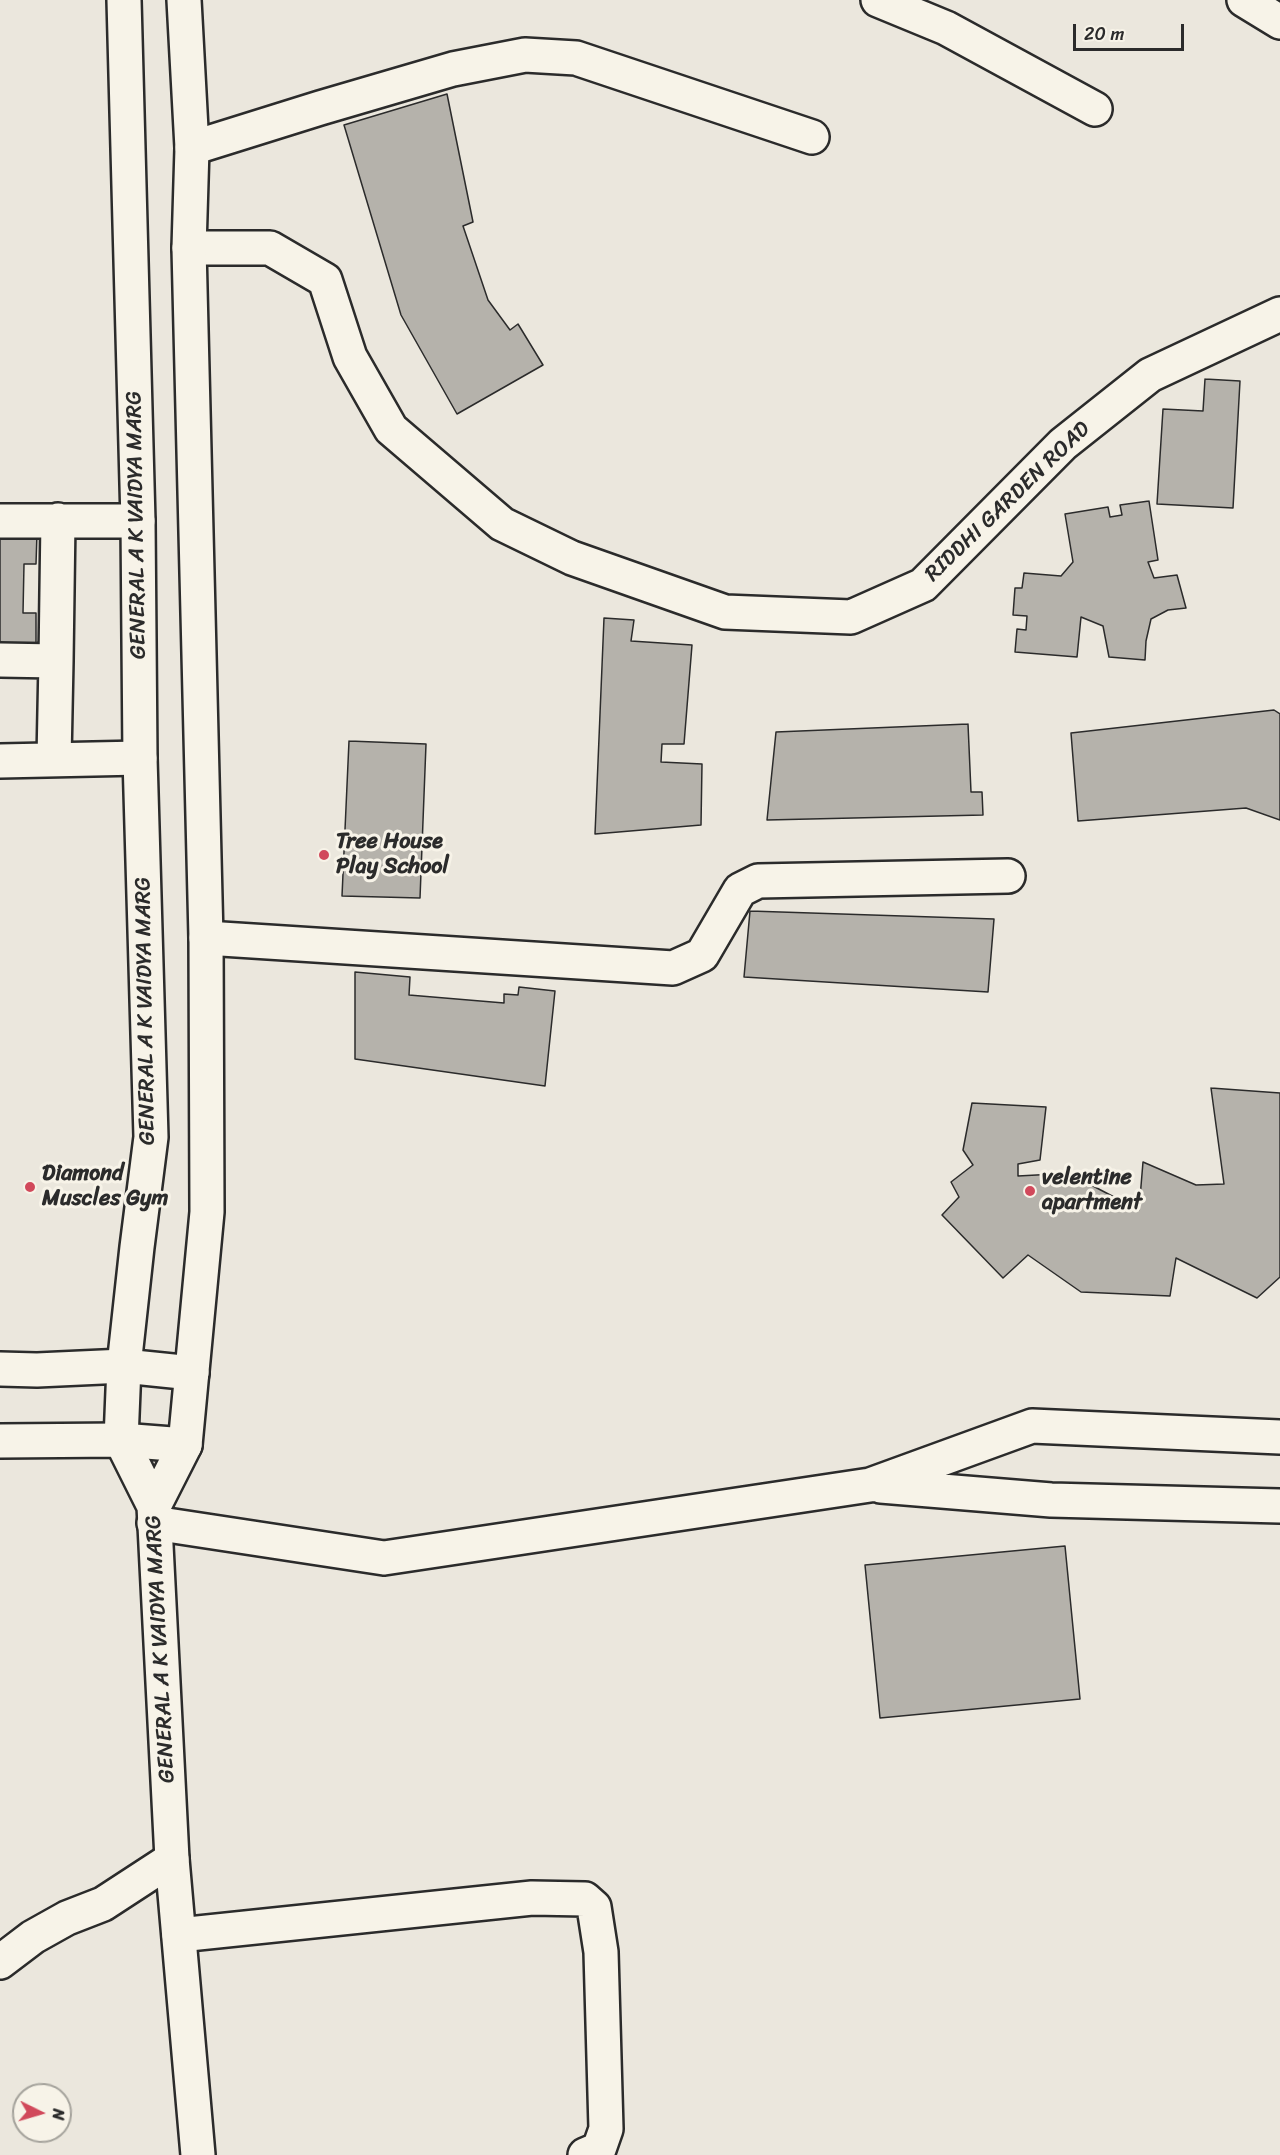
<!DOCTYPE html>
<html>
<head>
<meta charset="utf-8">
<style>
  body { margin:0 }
  #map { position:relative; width:1280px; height:2155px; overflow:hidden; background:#ebe7dd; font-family:Sriracha,sans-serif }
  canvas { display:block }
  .north { position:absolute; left:12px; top:2083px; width:60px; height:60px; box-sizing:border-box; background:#f7f3e8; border:2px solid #a5a39c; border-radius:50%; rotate:95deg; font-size:16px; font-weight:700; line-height:24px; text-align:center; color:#2b2b2b }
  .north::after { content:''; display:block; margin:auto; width:21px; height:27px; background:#d1495b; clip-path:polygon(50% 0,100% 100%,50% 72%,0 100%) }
  .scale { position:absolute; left:1073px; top:24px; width:111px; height:27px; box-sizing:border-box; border:3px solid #2b2b2b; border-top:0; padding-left:8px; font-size:18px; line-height:21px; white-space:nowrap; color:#2b2b2b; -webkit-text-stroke:4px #f7f3e8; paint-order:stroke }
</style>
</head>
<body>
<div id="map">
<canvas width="1280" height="2155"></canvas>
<div class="north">N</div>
<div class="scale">20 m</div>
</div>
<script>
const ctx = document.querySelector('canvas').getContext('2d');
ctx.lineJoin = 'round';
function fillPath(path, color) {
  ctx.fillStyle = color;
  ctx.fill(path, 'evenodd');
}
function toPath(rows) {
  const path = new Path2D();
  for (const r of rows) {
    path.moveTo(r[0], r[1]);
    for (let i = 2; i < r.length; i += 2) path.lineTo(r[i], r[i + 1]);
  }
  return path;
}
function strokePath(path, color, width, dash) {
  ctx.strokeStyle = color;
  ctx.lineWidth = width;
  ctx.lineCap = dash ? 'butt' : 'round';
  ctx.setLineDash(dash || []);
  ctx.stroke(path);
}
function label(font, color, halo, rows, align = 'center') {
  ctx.font = font + ' Sriracha,sans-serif';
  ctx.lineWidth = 6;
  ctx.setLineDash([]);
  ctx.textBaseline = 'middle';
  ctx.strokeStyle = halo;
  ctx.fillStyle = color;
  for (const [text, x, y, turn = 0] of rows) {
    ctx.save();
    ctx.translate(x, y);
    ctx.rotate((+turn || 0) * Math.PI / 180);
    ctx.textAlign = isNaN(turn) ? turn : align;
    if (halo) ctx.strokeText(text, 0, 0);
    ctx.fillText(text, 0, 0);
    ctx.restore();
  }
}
const building = toPath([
  [447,94,473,222,463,226,488,300,510,330,518,324,543,365,457,414,401,315,344,125,447,94],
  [1205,379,1240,381,1233,508,1157,504,1163,409,1203,411,1205,379],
  [1149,501,1158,560,1148,562,1154,578,1177,575,1186,608,1168,610,1151,619,1146,641,1145,660,1109,657,1103,626,1081,617,1077,657,1015,652,1017,629,1026,630,1027,616,1013,615,1015,588,1022,588,1024,573,1061,576,1073,562,1065,514,1108,507,1110,517,1122,515,1120,505,1149,501],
  [0,533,37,533,36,564,24,564,23,613,36,613,36,647,0,647,0,533],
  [604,618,634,620,631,641,692,645,684,744,662,744,661,762,702,764,701,825,595,834,604,618],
  [1274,710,1280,714,1280,820,1246,808,1078,821,1071,733,1274,710],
  [968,724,971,792,982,792,983,815,767,820,776,732,968,724],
  [349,741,426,744,420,898,342,896,349,741],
  [750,911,994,919,988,992,744,977,750,911],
  [355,972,410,977,409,995,504,1003,504,994,518,995,519,987,555,991,545,1086,355,1059,355,972],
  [1211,1088,1280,1093,1280,1277,1257,1298,1176,1258,1170,1296,1081,1292,1028,1255,1003,1278,942,1215,959,1197,951,1182,973,1165,963,1150,972,1103,1046,1107,1040,1160,1018,1164,1018,1176,1092,1172,1093,1186,1139,1210,1143,1162,1196,1185,1224,1184,1211,1088],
  [1065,1546,1080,1699,880,1718,865,1565,1065,1546]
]);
fillPath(building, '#b5b2ab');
strokePath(building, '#2b2b2b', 1.5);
const minor = toPath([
  [878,0,946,28,1095,109],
  [1244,0,1280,22],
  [192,148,320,108,453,69,525,55,576,58,812,137],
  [189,248,270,248,325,280,350,357,391,429,502,524,572,558,725,612,851,617,923,585,1063,444,1150,375,1280,314],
  [0,521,138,521],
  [0,660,56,661,58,520],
  [54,759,56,661],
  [0,761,140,758],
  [206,938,673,968,702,955,740,890,758,881,1008,876],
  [0,1369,37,1370,124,1366,192,1373],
  [0,1441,121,1440,185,1445],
  [881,1486,1051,1500,1280,1506],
  [154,1523,384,1558,870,1485,1032,1426,1280,1437],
  [179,1935,532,1898,585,1899,594,1907,601,1952,606,2129,599,2149,585,2155],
  [0,1962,33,1937,67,1918,103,1904,172,1859]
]);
const major = toPath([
  [124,0,138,521,140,758,151,1137,137,1247,124,1366,121,1440,154,1506,172,1859,198,2155],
  [154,1506,185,1445,207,1212,206,938,189,248,192,148,184,0]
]);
strokePath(minor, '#2b2b2b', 38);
strokePath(major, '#2b2b2b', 38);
strokePath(minor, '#f7f3e8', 33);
strokePath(major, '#f7f3e8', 33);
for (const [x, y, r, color] of [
  [324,855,6,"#d1495b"],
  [30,1187,6,"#d1495b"],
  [1030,1191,6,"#d1495b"]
]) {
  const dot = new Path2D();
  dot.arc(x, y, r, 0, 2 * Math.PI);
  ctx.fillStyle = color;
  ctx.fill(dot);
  strokePath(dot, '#f7f3e8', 2);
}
label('22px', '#2b2b2b', '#f7f3e8', [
  ["RIDDHI GARDEN ROAD",1008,502,-44],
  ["GENERAL A K VAIDYA MARG",137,525,-91],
  ["GENERAL A K VAIDYA MARG",146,1011,-91],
  ["GENERAL A K VAIDYA MARG",161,1649,-93]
]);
label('bold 22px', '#2b2b2b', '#f7f3e8', [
  ["Tree House",336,842],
  ["Play School",336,867],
  ["Diamond",42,1174],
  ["Muscles Gym",42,1199],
  ["velentine",1042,1178],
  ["apartment",1042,1203]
], 'left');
</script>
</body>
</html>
